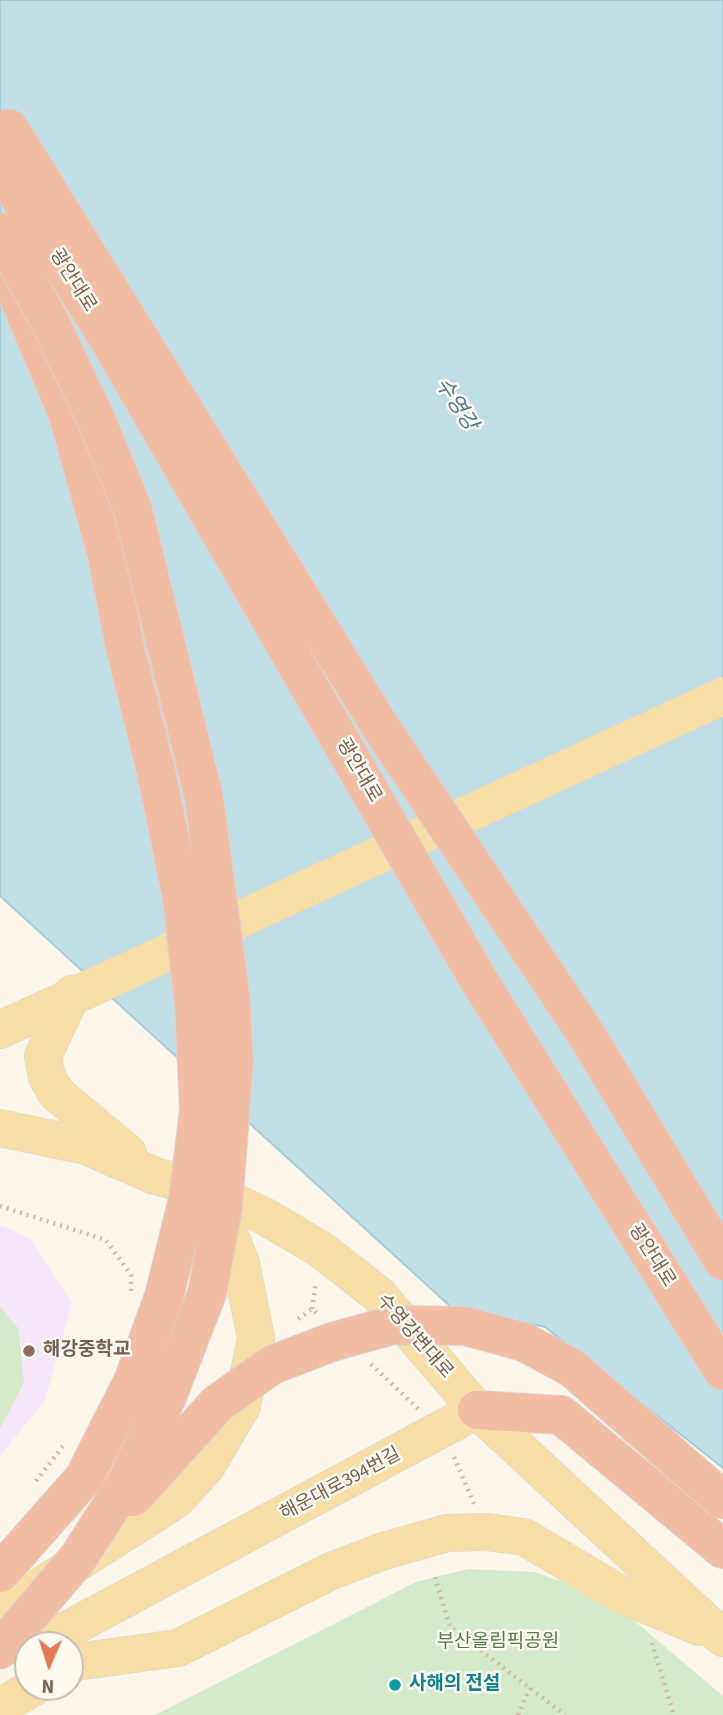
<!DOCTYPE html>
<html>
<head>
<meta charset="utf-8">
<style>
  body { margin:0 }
  #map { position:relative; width:723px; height:1715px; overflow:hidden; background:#fcf6ea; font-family:"Source Sans 3",sans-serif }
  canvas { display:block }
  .north { position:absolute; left:14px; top:1631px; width:70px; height:70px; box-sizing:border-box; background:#fefaf1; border:2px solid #c8bcb0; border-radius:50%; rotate:183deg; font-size:19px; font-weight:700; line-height:28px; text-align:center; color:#775e4e }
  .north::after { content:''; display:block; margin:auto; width:24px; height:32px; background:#e17a55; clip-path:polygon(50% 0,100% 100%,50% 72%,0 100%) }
</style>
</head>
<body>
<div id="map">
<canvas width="723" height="1715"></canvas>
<div class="north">N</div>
</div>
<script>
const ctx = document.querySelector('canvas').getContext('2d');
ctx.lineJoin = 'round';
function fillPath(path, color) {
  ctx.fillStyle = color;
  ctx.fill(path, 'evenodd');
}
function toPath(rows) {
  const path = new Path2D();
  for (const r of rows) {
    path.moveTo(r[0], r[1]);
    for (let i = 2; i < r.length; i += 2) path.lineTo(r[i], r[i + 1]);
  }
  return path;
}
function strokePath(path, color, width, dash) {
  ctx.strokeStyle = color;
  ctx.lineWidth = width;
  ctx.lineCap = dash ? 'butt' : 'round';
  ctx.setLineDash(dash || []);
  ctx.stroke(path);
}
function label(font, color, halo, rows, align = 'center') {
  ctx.font = font + ' "Source Sans 3","Noto Sans KR",sans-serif';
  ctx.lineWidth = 5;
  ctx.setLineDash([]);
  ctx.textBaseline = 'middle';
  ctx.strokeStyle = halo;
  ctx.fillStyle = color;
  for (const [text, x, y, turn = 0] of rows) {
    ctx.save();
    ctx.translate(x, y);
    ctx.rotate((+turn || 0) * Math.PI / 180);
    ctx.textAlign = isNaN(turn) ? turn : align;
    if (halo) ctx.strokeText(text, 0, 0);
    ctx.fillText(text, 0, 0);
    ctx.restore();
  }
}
fillPath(toPath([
  [0,1225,31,1239,72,1303,45,1400,0,1456]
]), '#f3e7f9');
fillPath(toPath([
  [0,1307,18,1328,24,1383,0,1428],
  [468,1569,534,1572,605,1596,723,1696,723,1715,155,1715,416,1582]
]), '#d5eac8');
const water = toPath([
  [0,0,723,0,723,1468,545,1327,506,1319,484,1337,0,896,0,0]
]);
fillPath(water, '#bfdee6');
strokePath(water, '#a5cdd7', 2);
const major = toPath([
  [72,994,43,1056,47,1077,56,1093,128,1153],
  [0,1030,723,696],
  [0,1128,86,1146,155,1176,212,1191,266,1217,320,1249,379,1295,477,1410,723,1638],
  [0,1612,176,1500,206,1467,242,1406,256,1338,241,1263,216,1202],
  [39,1645,477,1410],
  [76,1662,178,1648,331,1571,384,1551,447,1533,487,1532,524,1537,622,1595,699,1627],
  [0,1707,34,1687]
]);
const highway = toPath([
  [11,279,68,415,107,556,124,643],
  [477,1410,561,1415,723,1549]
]);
strokePath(major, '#dcd5d1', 38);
strokePath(highway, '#dcd5d1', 40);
strokePath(toPath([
  [0,1206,106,1240,131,1275,131,1291],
  [312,1309,316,1282],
  [298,1319,312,1309,319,1315],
  [371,1364,418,1409],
  [454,1457,474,1504],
  [36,1481,63,1446],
  [435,1577,450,1627,565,1715],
  [652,1643,674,1715],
  [518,1715,530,1688]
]), '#d6baa5', 4.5, [2, 5]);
strokePath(major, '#f7dda6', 37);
strokePath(highway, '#f3bca4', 38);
const highwayBridge = toPath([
  [9,128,382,729,586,1034,723,1261],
  [0,166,109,340,478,979,723,1371],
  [0,232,50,322,96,419,133,510,204,798,231,1000,234,1062,223,1207,207,1293,167,1397,125,1485,78,1558,0,1650],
  [133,1497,218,1403,272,1365,332,1342,393,1325,465,1326,524,1342,572,1368,723,1500],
  [0,1573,84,1478,133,1381,164,1296,188,1199,199,1110,194,1005,182,899,157,776,124,643]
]);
strokePath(highwayBridge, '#dcd5d1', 40, []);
strokePath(highwayBridge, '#f3bca4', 38);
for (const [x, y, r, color] of [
  [29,1351,7,"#8d6e63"],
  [395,1685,7,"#0f9aa8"]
]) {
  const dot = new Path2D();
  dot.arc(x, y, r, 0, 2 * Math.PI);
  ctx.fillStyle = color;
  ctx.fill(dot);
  strokePath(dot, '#fefaf1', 2.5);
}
label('19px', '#775e4e', '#fefaf1', [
  ["광안대로",72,281,58],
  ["광안대로",358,771,60],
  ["광안대로",651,1256,58],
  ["수영강변대로",414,1337,49],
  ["해운대로394번길",341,1485,-28]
]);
label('bold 19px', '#785e54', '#fefaf1', [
  ["해강중학교",43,1351]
], 'left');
label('19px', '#547c46', '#fefaf1', [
  ["부산올림픽공원",498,1643]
]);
label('bold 19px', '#0d838f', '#fefaf1', [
  ["사해의 전설",409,1685]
], 'left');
label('italic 21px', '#477b89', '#fefaf1', [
  ["수영강",455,405,57]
]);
</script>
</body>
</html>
